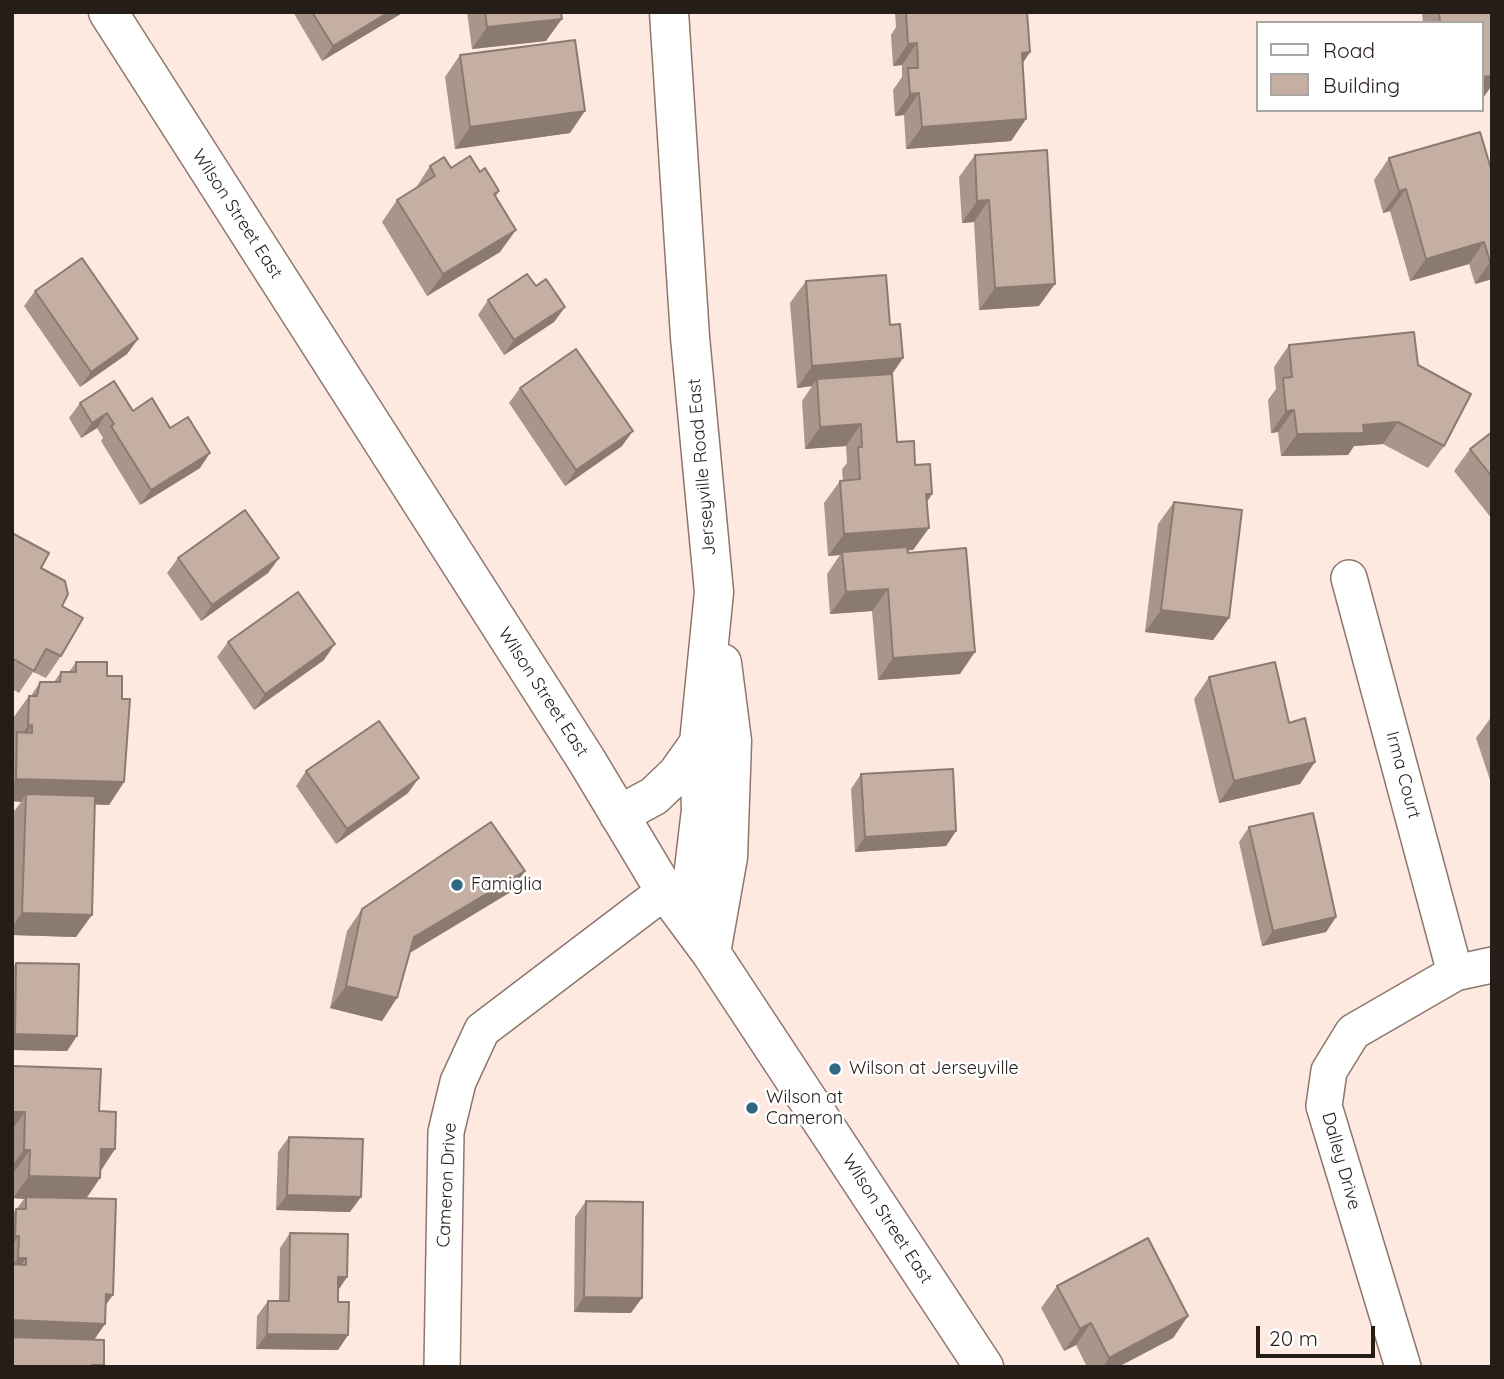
<!DOCTYPE html>
<html>
<head>
<meta charset="utf-8">
<style>
  body { margin:0 }
  #map { position:relative; width:1504px; height:1379px; overflow:hidden; background:#fde9df; font-family:Quicksand,sans-serif }
  canvas { display:block }
  .frame { position:absolute; inset:0; border:14px solid #261d19; pointer-events:none }
  .legend { position:absolute; left:1256px; top:21px; width:228px; height:91px; box-sizing:border-box; background:#fff; border:2px solid #a8a5a3; margin:0; padding:9px 12px; list-style:none; font-size:21px; color:#261d19 }
  .legend li { display:flex; align-items:center; gap:14px; height:35px }
  .legend b { width:35px; border:2px solid #a8a5a3 }
  .scale { position:absolute; left:1256px; top:1326px; width:119px; height:32px; box-sizing:border-box; border:4px solid #261d19; border-top:0; padding-left:9px; font-size:21px; line-height:24px; white-space:nowrap; color:#261d19; -webkit-text-stroke:5px #fff; paint-order:stroke }
</style>
</head>
<body>
<div id="map">
<canvas width="1504" height="1379"></canvas>
<div class="frame"></div>
<ul class="legend">
<li><b style="height:9px;background:#fff"></b>Road</li>
<li><b style="height:19px;background:#c5aea2"></b>Building</li>
</ul>
<div class="scale">20 m</div>
</div>
<script>
const ctx = document.querySelector('canvas').getContext('2d');
ctx.lineJoin = 'round';
function toPath(rows) {
  const path = new Path2D();
  for (const r of rows) {
    path.moveTo(r[0], r[1]);
    for (let i = 2; i < r.length; i += 2) path.lineTo(r[i], r[i + 1]);
  }
  return path;
}
function strokePath(path, color, width, dash) {
  ctx.strokeStyle = color;
  ctx.lineWidth = width;
  ctx.lineCap = dash ? 'butt' : 'round';
  ctx.setLineDash(dash || []);
  ctx.stroke(path);
}
function fillPath(path, color) {
  ctx.fillStyle = color;
  ctx.fill(path, 'evenodd');
}
function label(font, color, halo, rows, align = 'center') {
  ctx.font = font + ' Quicksand,sans-serif';
  ctx.lineWidth = 5;
  ctx.setLineDash([]);
  ctx.textBaseline = 'middle';
  ctx.strokeStyle = halo;
  ctx.fillStyle = color;
  for (const [text, x, y, turn = 0] of rows) {
    ctx.save();
    ctx.translate(x, y);
    ctx.rotate((+turn || 0) * Math.PI / 180);
    ctx.textAlign = isNaN(turn) ? turn : align;
    if (halo) ctx.strokeText(text, 0, 0);
    ctx.fillText(text, 0, 0);
    ctx.restore();
  }
}
const street = toPath([
  [1349,578,1455,973],
  [442,1367,446,1132,458,1082,482,1030,665,891],
  [1403,1367,1324,1106,1329,1071,1353,1032,1455,973,1492,965]
]);
const secondary = toPath([
  [108,12,587,761,665,891,711,953,984,1367],
  [669,12,690,337,714,592,699,743,701,810,688,920],
  [619,815,654,796,677,774,699,743],
  [711,953,728,857,732,741,722,663]
]);
strokePath(street, '#8d776c', 38);
strokePath(secondary, '#8d776c', 41);
strokePath(street, '#fff', 35);
strokePath(secondary, '#fff', 38);
fillPath(toPath([
  [293,12,404,12,322,61],
  [467,12,561,12,546,41,472,49],
  [895,12,1027,12,1030,52,1023,63,1026,119,1011,141,906,149,904,115,895,116,893,90,902,77,902,65,893,66,891,35,896,27],
  [1422,12,1492,12,1492,85,1483,98,1481,98,1481,23,1423,23],
  [460,55,570,133,455,149,445,77],
  [975,155,1039,306,979,310,974,222,962,223,959,177],
  [1389,158,1492,172,1492,279,1475,284,1469,264,1410,281,1390,211,1383,213,1374,180],
  [430,166,451,168,480,172,499,191,496,196,500,252,427,296,382,222,397,200,415,189],
  [806,281,890,325,903,358,892,374,897,442,915,465,932,494,927,502,929,528,913,550,907,550,908,553,960,674,878,680,872,611,830,614,827,574,840,555,828,556,824,503,840,481,843,481,842,469,847,463,846,446,805,449,802,401,812,386,797,388,790,303],
  [536,286,565,307,554,322,504,355,478,315,488,300],
  [35,291,138,339,127,354,80,387,24,306],
  [1289,345,1418,365,1444,446,1428,468,1383,444,1354,446,1348,455,1281,456,1278,432,1271,433,1268,400,1276,389,1274,367],
  [520,388,622,446,565,486,509,403],
  [80,403,133,411,170,428,200,468,140,505,101,441,103,438,97,428,81,438,69,418],
  [1492,432,1492,519,1454,471,1470,449],
  [1174,502,1229,618,1213,640,1145,632,1158,524],
  [12,533,41,568,62,606,61,656,46,678,33,672,19,693,12,689],
  [178,558,279,558,268,573,201,621,167,573],
  [228,642,324,660,254,710,217,657],
  [76,662,107,676,122,699,124,782,109,805,95,804,76,937,12,935,12,814,21,802,12,801,13,718,29,696,31,696,40,682,54,682,61,672,69,672],
  [1209,677,1289,723,1300,784,1219,803,1194,699],
  [1492,716,1492,786,1476,738],
  [306,771,408,793,336,844,296,786],
  [861,774,956,831,946,846,855,852,851,789],
  [1249,827,1336,917,1326,932,1262,946,1239,842],
  [525,871,509,893,410,953,382,1021,330,1008,347,931,362,909],
  [16,963,77,1036,67,1051,12,1050,12,969],
  [12,1084,99,1111,115,1149,100,1171,100,1178,86,1199,12,1367,12,1215,24,1199,13,1198,14,1172,12,1172],
  [289,1137,350,1212,276,1210,278,1152],
  [586,1201,631,1313,574,1312,575,1217],
  [290,1233,347,1277,338,1290,338,1302,348,1335,338,1350,256,1349,257,1316,268,1301,279,1301,280,1248],
  [1057,1286,1188,1316,1173,1338,1118,1367,1087,1367,1076,1345,1064,1351,1041,1308]
]), '#a9968b');
fillPath(toPath([
  [389,12,404,12,322,61,333,46],
  [562,19,546,41,472,49,487,27],
  [917,43,902,65,893,66,908,44],
  [1030,52,1015,74,1022,53],
  [1492,76,1492,85,1483,98,1481,98,1481,77],
  [919,93,904,115,895,116,910,94],
  [585,111,570,133,455,149,470,127],
  [1026,119,1011,141,906,149,922,127],
  [1406,189,1390,211,1383,213,1399,191],
  [989,200,974,222,962,223,977,201],
  [516,230,500,252,427,296,443,274],
  [1484,242,1469,264,1410,281,1426,259],
  [1492,261,1492,279,1475,284,1490,262],
  [1055,284,1039,306,979,310,995,288],
  [565,307,554,322,504,355,514,340],
  [138,339,127,354,80,387,91,372],
  [903,358,888,380,817,379,812,386,797,388,812,366],
  [1294,410,1278,432,1271,433,1286,411],
  [107,413,97,428,81,438,92,423],
  [1398,422,1383,444,1354,446,1348,455,1281,456,1297,434,1363,425],
  [861,424,846,446,805,449,820,427],
  [633,431,622,446,565,486,576,470],
  [210,453,200,468,140,505,151,490],
  [926,494,932,494,917,516],
  [929,528,913,550,843,555,842,552,840,555,828,556,844,534],
  [279,558,268,573,201,621,212,605],
  [888,589,872,611,830,614,846,592],
  [1161,610,1229,618,1213,640,1145,632],
  [335,644,324,660,254,710,265,694],
  [975,652,960,674,878,680,893,658],
  [32,725,17,748,17,741,28,726],
  [1315,762,1300,784,1219,803,1234,781],
  [419,778,408,793,336,844,347,829],
  [16,779,124,782,109,805,26,802,26,794,21,802,12,801,12,784],
  [956,831,946,846,855,852,865,837],
  [525,871,509,893,399,959,414,937],
  [22,913,92,915,76,937,12,935,12,927],
  [1336,917,1326,932,1262,946,1273,931],
  [346,986,397,998,382,1021,330,1008],
  [15,1034,77,1036,67,1051,12,1050,12,1038],
  [12,1112,25,1112,12,1130],
  [101,1149,115,1149,100,1172],
  [24,1150,30,1150,14,1172,12,1172,12,1166],
  [29,1176,100,1178,85,1200,26,1197,24,1199,13,1198],
  [287,1195,361,1197,350,1212,276,1210],
  [15,1236,19,1236,12,1245,12,1241],
  [18,1258,26,1258,12,1277,12,1266],
  [338,1277,347,1277,337,1292],
  [106,1294,113,1295,97,1317],
  [584,1297,642,1298,631,1313,574,1312],
  [1188,1316,1173,1338,1118,1367,1103,1367,1109,1358],
  [12,1320,105,1324,90,1346,12,1343],
  [1091,1323,1076,1345,1064,1351,1080,1329],
  [267,1334,348,1335,338,1350,256,1349]
]), '#8a7a71');
const building = toPath([
  [312,12,389,12,333,46,312,12],
  [485,12,561,12,562,19,487,27,485,12],
  [912,12,1027,12,1030,52,1022,53,1026,119,922,127,919,93,910,94,908,68,918,68,917,43,908,44,906,13,912,12],
  [1439,12,1492,12,1492,76,1481,77,1481,23,1440,23,1439,12],
  [575,40,585,111,470,127,460,55,575,40],
  [1480,132,1492,172,1492,261,1490,262,1484,242,1426,259,1406,189,1399,191,1389,158,1480,132],
  [1047,150,1055,284,995,288,989,200,977,201,975,155,1047,150],
  [470,156,480,172,485,168,499,191,494,194,516,230,443,274,397,200,435,176,430,166,444,157,451,168,470,156],
  [82,258,138,339,91,372,35,291,82,258],
  [527,274,536,286,546,279,565,307,514,340,488,300,527,274],
  [886,275,890,325,900,324,903,358,812,366,806,281,886,275],
  [1414,332,1418,365,1471,394,1444,446,1398,422,1363,425,1364,433,1297,434,1294,410,1286,411,1283,378,1292,377,1289,345,1414,332],
  [576,349,633,431,576,470,520,388,576,349],
  [892,374,897,442,914,441,915,465,930,464,932,494,926,494,929,528,844,534,840,481,860,479,858,447,862,447,861,424,820,427,817,379,892,374],
  [114,381,133,411,152,398,170,428,188,417,210,453,151,490,111,426,114,424,107,413,92,423,80,403,114,381],
  [1492,432,1492,477,1470,449,1492,432],
  [1174,502,1242,510,1229,618,1161,610,1174,502],
  [245,510,279,558,212,605,178,558,245,510],
  [12,533,49,553,41,568,65,581,68,594,62,606,83,618,61,656,46,649,34,671,12,658,12,533],
  [907,547,908,553,966,548,975,652,893,658,888,589,846,592,842,552,907,547],
  [298,592,335,644,265,694,228,642,298,592],
  [76,662,107,662,107,676,122,676,122,699,130,699,124,782,16,779,17,732,32,733,32,725,28,726,29,696,37,696,40,682,60,682,61,672,76,672,76,662],
  [1275,662,1289,723,1305,718,1315,762,1234,781,1209,677,1275,662],
  [379,721,419,778,347,829,306,771,379,721],
  [953,769,956,831,865,837,861,774,953,769],
  [26,794,95,796,92,915,22,913,26,794],
  [1313,813,1336,917,1273,931,1249,827,1313,813],
  [491,822,525,871,414,937,397,998,346,986,362,909,491,822],
  [16,963,79,964,77,1036,15,1034,16,963],
  [13,1066,101,1069,99,1111,116,1112,115,1149,101,1149,100,1178,29,1176,30,1150,24,1150,25,1112,12,1112,13,1066],
  [289,1137,363,1139,361,1197,287,1195,289,1137],
  [26,1197,116,1199,113,1295,106,1294,105,1324,12,1320,12,1264,26,1265,26,1258,18,1258,19,1236,15,1236,16,1209,26,1209,26,1197],
  [586,1201,643,1202,642,1298,584,1297,586,1201],
  [290,1233,348,1234,347,1277,338,1277,338,1302,349,1302,348,1335,267,1334,268,1301,289,1301,290,1233],
  [1148,1238,1188,1316,1109,1358,1091,1323,1080,1329,1057,1286,1148,1238],
  [12,1337,104,1340,104,1365,92,1365,92,1367,12,1367,12,1337]
]);
fillPath(building, '#c5aea2');
strokePath(building, '#8a7a71', 2);
for (const [x, y, r, color] of [
  [457,885,7,"#316883"],
  [835,1069,7,"#316883"],
  [752,1108,7,"#316883"]
]) {
  const dot = new Path2D();
  dot.arc(x, y, r, 0, 2 * Math.PI);
  ctx.fillStyle = color;
  ctx.fill(dot);
  strokePath(dot, '#fff', 2.5);
}
label('18px', '#261d19', '#fff', [
  ["Wilson Street East",237,214,57],
  ["Jerseyville Road East",702,467,-95],
  ["Wilson Street East",543,692,57],
  ["Irma Court",1403,775,75],
  ["Dalley Drive",1341,1161,74],
  ["Cameron Drive",447,1185,-87],
  ["Wilson Street East",887,1219,57]
]);
label('18px', '#261d19', '#fff', [
  ["Famiglia",471,885],
  ["Wilson at Jerseyville",849,1069],
  ["Wilson at",766,1098],
  ["Cameron",766,1119]
], 'left');
</script>
</body>
</html>
